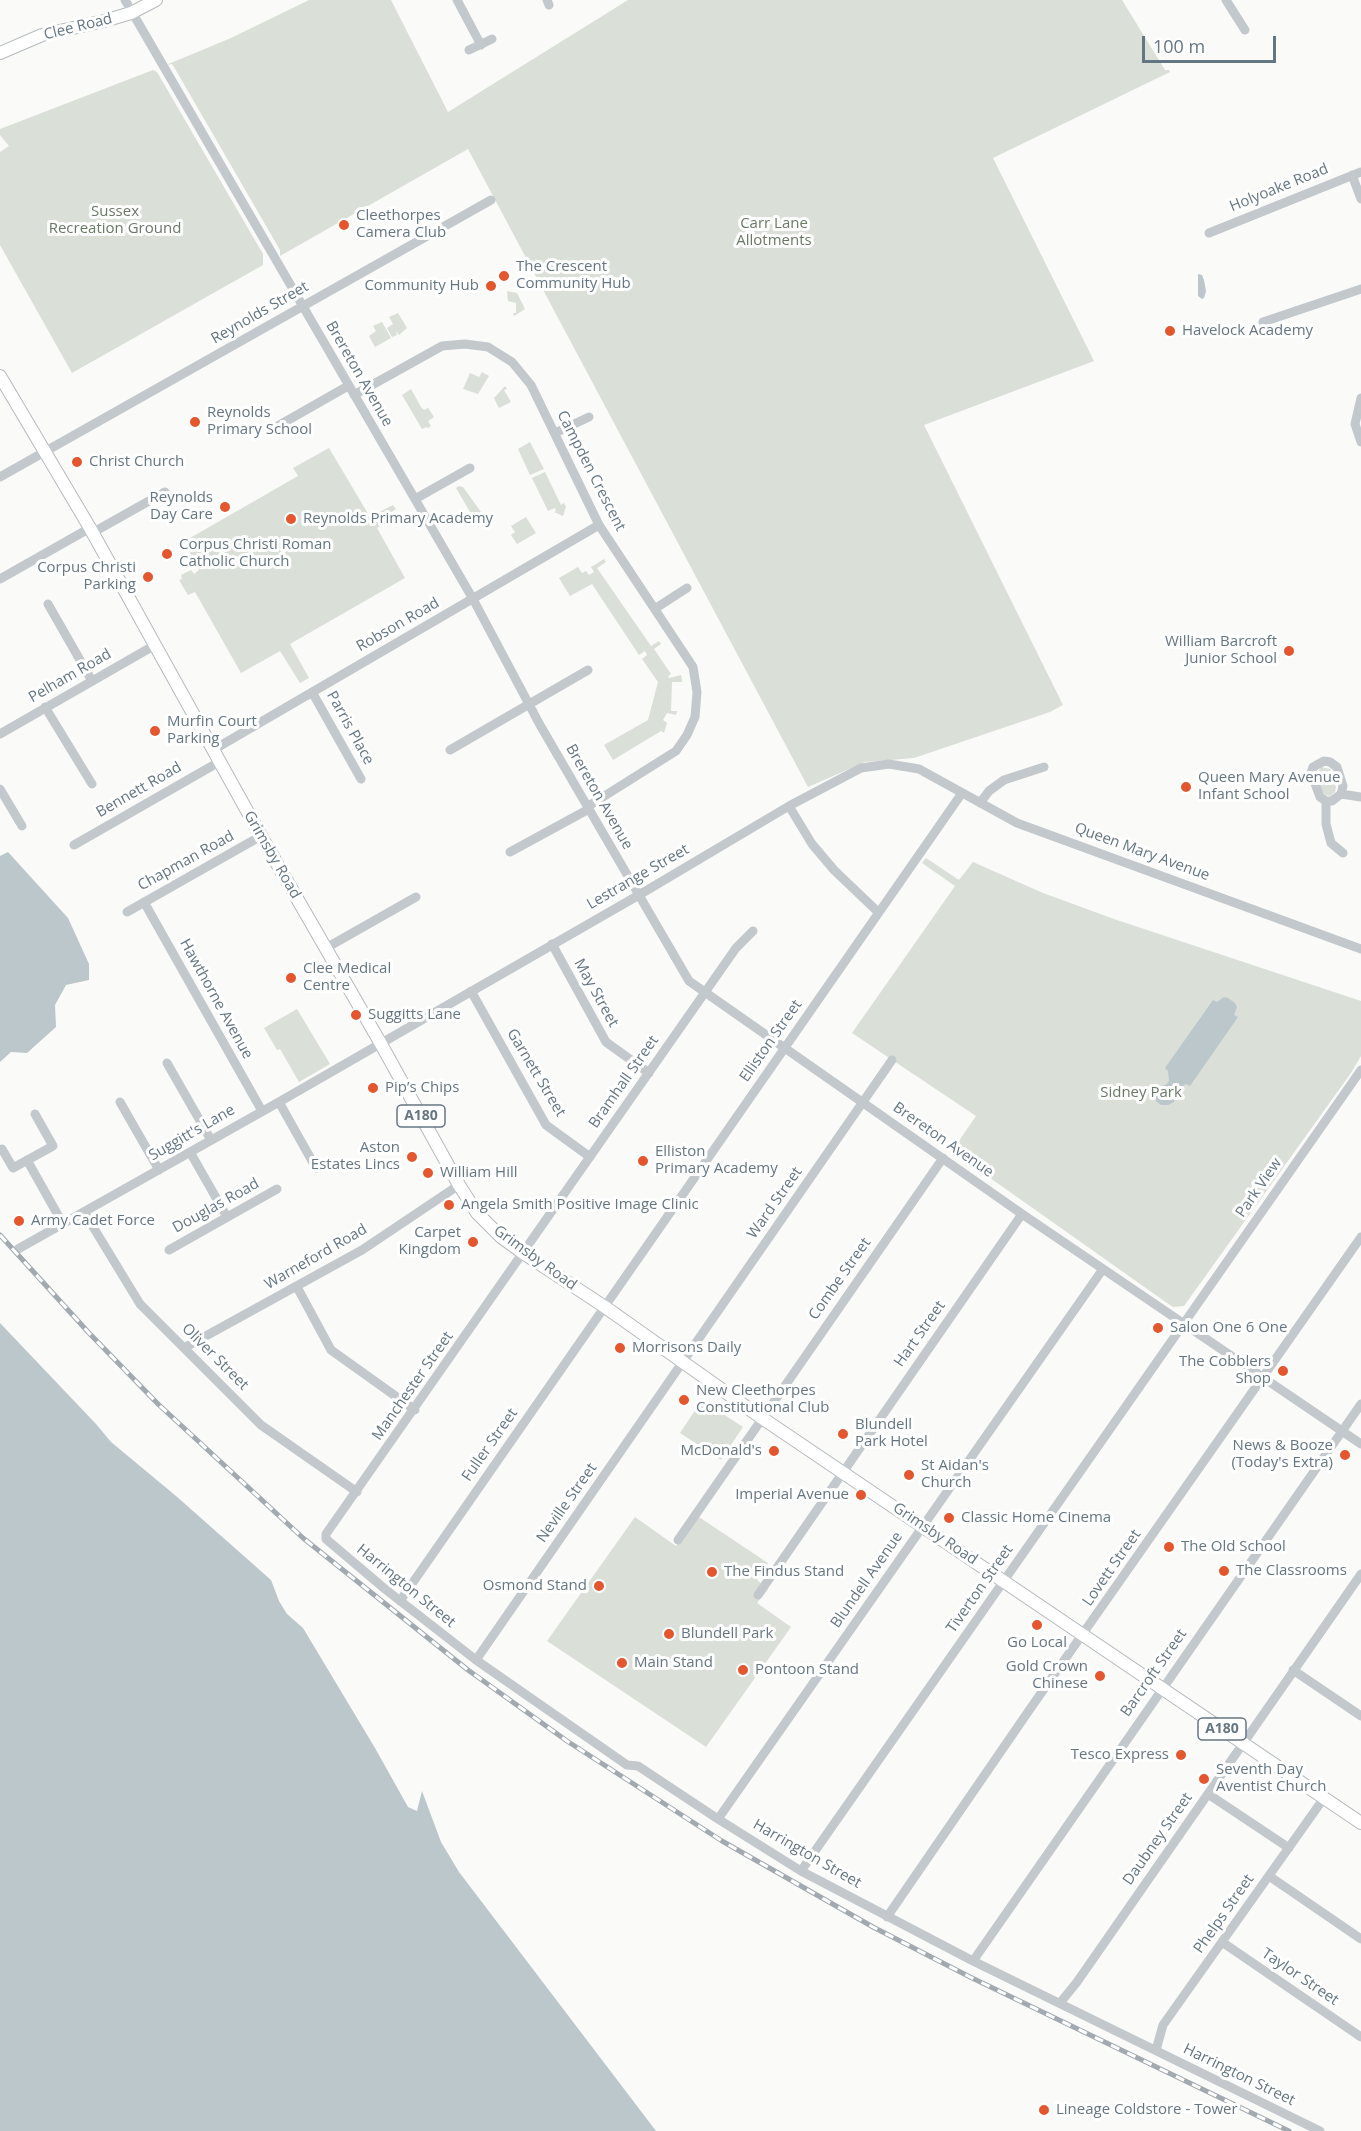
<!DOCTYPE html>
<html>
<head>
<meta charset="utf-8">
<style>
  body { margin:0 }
  #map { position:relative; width:1361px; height:2131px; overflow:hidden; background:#fafaf8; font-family:"Open Sans",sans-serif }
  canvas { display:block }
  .scale { position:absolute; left:1142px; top:36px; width:134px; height:27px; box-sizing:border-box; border:3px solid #657683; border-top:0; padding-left:8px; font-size:18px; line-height:21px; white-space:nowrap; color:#657683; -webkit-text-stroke:4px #fff; paint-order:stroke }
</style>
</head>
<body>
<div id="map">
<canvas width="1361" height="2131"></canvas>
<div class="scale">100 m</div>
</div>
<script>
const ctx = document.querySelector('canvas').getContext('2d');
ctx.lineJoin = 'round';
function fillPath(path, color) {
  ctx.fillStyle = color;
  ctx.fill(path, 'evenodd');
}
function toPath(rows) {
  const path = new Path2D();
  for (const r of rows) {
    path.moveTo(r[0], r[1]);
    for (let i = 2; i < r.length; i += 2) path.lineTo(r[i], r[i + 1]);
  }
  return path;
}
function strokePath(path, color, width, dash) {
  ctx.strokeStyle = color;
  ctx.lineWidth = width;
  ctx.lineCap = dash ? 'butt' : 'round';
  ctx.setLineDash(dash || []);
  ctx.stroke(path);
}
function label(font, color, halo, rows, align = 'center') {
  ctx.font = font + ' "Open Sans",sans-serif';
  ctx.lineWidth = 6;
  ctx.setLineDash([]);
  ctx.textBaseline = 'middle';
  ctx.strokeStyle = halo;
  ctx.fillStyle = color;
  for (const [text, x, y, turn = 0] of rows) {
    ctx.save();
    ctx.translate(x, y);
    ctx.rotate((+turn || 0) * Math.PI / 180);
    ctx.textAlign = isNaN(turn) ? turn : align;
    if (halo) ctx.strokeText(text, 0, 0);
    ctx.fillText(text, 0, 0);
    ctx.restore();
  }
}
fillPath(toPath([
  [309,0,391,0,448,112,628,0,1122,0,1165,70,1169,70,1170,72,993,158,1094,361,924,425,1063,705,1050,712,914,758,865,762,808,787,468,149,280,256,280,250,174,67,172,64,166,65,231,38],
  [153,70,157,72,263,254,263,265,72,373,0,245,0,152,9,146,0,135,0,129],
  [507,291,517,293,525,309,514,316,513,313,516,313,516,303,508,301],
  [398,313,407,328,399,335,396,331,397,335,392,337,387,328,393,324,389,317],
  [382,322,391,338,375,347,369,336,376,331,373,326],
  [482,372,489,376,478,394,463,389,470,373,479,377],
  [505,386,507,389,504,390,511,402,499,408,494,398],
  [411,389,421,407,424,410,428,408,434,417,428,421,431,426,428,428,426,427,422,429,402,395],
  [530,442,544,469,530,475,518,449],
  [329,448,370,517,393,505,396,509,388,514,391,520,377,528,405,578,290,644,309,678,300,683,280,651,241,673,195,592,188,595,179,580,182,579,181,575,191,570,194,574,199,570,186,545,192,541,190,538,298,476,293,468],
  [545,472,561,505,564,503,566,507,563,516,554,512,556,511,555,508,548,511,532,478],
  [459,486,463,487,481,512,473,517,456,488],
  [526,517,536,533,517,544,511,535,515,532,511,526],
  [604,559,606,562,597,568,651,646,659,641,661,644,654,649,671,674,668,676,669,678,681,675,682,680,682,682,672,682,671,711,677,711,676,715,667,713,663,720,667,723,664,733,661,731,613,760,604,745,648,720,658,682,642,659,647,655,645,651,639,655,592,584,570,596,559,578,578,567,582,573,586,571,589,575,594,572,591,567],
  [1321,767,1330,769,1336,787,1335,792,1331,796,1325,795,1322,791,1316,775],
  [926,858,959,880,973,862,1043,893,1114,919,1361,1001,1361,1056,1351,1073,1184,1306,1173,1307,1167,1303,952,1151,976,1116,852,1033,955,886,922,863],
  [297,1009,330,1064,299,1082,280,1049,277,1050,264,1028],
  [702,1400,743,1427,721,1460,680,1433],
  [635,1517,676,1546,699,1517,768,1563,757,1580,768,1589,757,1603,791,1627,706,1747,547,1641]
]), '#dadfd7');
fillPath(toPath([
  [1198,274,1202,275,1204,280,1206,291,1204,298,1202,299,1198,296],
  [8,852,68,918,89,964,89,980,66,985,55,1005,56,1027,27,1053,11,1052,0,1062,0,856],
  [1224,997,1228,998,1235,1003,1237,1007,1234,1015,1238,1017,1190,1086,1186,1084,1180,1088,1176,1087,1174,1102,1168,1105,1161,1105,1156,1101,1155,1094,1158,1088,1167,1084,1169,1081,1168,1071,1165,1068,1213,1000,1217,1002],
  [0,1323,96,1424,111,1442,176,1496,271,1580,279,1601,287,1614,303,1628,375,1748,408,1807,417,1811,422,1791,441,1842,459,1872,656,2131,0,2131]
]), '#bbc7cb');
const major = toPath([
  [0,53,42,35,104,21,131,13,156,0],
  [0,376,90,528,261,836,381,1044,459,1185,477,1213,501,1237,523,1253,605,1307,762,1418,1361,1823]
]);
strokePath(major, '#b5babe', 14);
strokePath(toPath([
  [125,0,473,599,540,725,689,981,1022,1214,1361,1444],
  [457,0,481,45],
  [547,0,549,5],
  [1226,0,1245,30],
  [469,50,492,39],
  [1352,175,1361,199],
  [1209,233,1361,172],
  [1263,322,1361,289],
  [354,395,442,346,465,344,488,347,512,362,531,385,599,525,693,667,697,692,695,717,687,735,676,751,587,807],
  [1361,398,1355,424,1361,442],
  [276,427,348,386],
  [555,433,589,417],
  [0,477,491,200],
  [415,499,470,468],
  [92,533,165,492],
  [0,579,90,528],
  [48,604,92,681],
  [656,608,687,588],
  [312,692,361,779],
  [45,707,92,784],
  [0,734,155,645],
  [213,750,599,525],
  [450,750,588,670],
  [1324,761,1330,762,1337,767,1343,786,1341,794,1332,801,1326,801,1320,797,1311,773,1313,767,1324,761],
  [0,789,22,826],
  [1341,794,1361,797],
  [1326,801,1326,824,1331,843,1343,853],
  [980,803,989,791,1004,780,1044,767],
  [789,806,812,844,834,870,878,912],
  [74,845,219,762],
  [510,852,589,809],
  [144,902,262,1111],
  [127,912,261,836],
  [753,931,736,948,326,1534,326,1539,385,1589,476,1660,627,1765,638,1766,718,1819,801,1871,973,1961,1320,2131],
  [552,944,606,1042,649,1073],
  [326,948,416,897],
  [471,991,546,1125,590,1157],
  [167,1063,211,1140],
  [120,1102,159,1170],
  [279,1102,316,1168],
  [2,1149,13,1168,53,1146,35,1114],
  [190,1152,227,1217],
  [27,1160,63,1224],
  [84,1212,140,1304,261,1425,357,1492],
  [18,1249,279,1102,639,895,789,806,861,768,889,764,919,769,1017,823,1361,949],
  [169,1250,277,1189],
  [297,1287,331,1350,415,1410],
  [184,1348,362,1250,459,1185],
  [678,1540,943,1158],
  [758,1595,1022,1214],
  [400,1601,962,793],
  [476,1660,892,1060],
  [1293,1670,1361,1716],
  [1208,1794,1289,1848],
  [718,1819,1103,1269],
  [801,1871,1361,1070],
  [1269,1876,1361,1939],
  [887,1917,1030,1709,1361,1237],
  [1222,1942,1361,2037],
  [973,1961,1361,1404],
  [1060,2003,1077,1982,1361,1574],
  [1156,2050,1163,2025,1324,1798]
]), '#c3c8cc', 9);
strokePath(major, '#fff', 12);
const rail = toPath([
  [0,1235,89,1333,158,1404,303,1538,468,1670,567,1741,722,1841,873,1927,970,1977,1289,2131]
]);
strokePath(rail, '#a2aab0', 5);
strokePath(rail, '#fff', 3, [9]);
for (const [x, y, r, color] of [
  [344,225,6,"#e4572e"],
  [504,276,6,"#e4572e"],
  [491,286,6,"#e4572e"],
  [1170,331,6,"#e4572e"],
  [195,422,6,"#e4572e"],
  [77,462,6,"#e4572e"],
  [225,507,6,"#e4572e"],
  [291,519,6,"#e4572e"],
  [167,554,6,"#e4572e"],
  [148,577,6,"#e4572e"],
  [1289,651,6,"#e4572e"],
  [155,731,6,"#e4572e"],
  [1186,787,6,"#e4572e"],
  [291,978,6,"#e4572e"],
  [356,1015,6,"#e4572e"],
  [373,1088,6,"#e4572e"],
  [412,1157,6,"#e4572e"],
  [643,1161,6,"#e4572e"],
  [428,1173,6,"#e4572e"],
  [449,1205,6,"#e4572e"],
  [19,1221,6,"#e4572e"],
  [473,1242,6,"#e4572e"],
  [1158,1328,6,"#e4572e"],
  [620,1348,6,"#e4572e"],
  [1283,1371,6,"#e4572e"],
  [684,1400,6,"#e4572e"],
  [843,1434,6,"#e4572e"],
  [774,1451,6,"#e4572e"],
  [1345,1455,6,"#e4572e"],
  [909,1475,6,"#e4572e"],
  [861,1495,6,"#e4572e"],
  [949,1518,6,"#e4572e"],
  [1169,1547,6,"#e4572e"],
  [1224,1571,6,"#e4572e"],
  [712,1572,6,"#e4572e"],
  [599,1586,6,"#e4572e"],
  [1037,1625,6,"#e4572e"],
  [669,1634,6,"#e4572e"],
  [622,1663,6,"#e4572e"],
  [743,1670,6,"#e4572e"],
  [1100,1676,6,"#e4572e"],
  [1181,1755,6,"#e4572e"],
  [1204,1779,6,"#e4572e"],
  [1044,2110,6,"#e4572e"]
]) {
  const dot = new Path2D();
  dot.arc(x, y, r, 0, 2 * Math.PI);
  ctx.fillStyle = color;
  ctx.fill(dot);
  strokePath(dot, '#fff', 2);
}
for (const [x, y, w] of [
  [421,1116,48],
  [1222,1729,48]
]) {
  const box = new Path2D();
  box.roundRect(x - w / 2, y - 11, w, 22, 4.5);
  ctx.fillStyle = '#fff';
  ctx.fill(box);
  strokePath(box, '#657683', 1.5);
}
label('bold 14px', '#657683', null, [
  ["A180",421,1116],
  ["A180",1222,1729]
]);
label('15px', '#657683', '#fff', [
  ["Clee Road",78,27,-14],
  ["Holyoake Road",1279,188,-22],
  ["Reynolds Street",260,313,-30],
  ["Brereton Avenue",359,374,60],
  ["Campden Crescent",591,471,63],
  ["Robson Road",398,625,-30],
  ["Pelham Road",70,676,-30],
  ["Parris Place",350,728,61],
  ["Bennett Road",139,790,-30],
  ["Brereton Avenue",599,797,60],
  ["Queen Mary Avenue",1142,852,20],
  ["Grimsby Road",272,855,60],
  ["Chapman Road",186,861,-29],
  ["Lestrange Street",638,877,-30],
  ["May Street",596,993,61],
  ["Hawthorne Avenue",216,999,61],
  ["Elliston Street",771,1041,-55],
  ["Garnett Street",536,1073,59],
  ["Bramhall Street",624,1082,-55],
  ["Suggitt's Lane",192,1133,-30],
  ["Brereton Avenue",943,1140,35],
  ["Park View",1259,1188,-55],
  ["Ward Street",775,1203,-55],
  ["Douglas Road",216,1206,-29],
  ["Warneford Road",316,1257,-30],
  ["Grimsby Road",535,1258,36],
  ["Combe Street",840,1279,-55],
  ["Hart Street",920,1334,-55],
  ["Oliver Street",215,1357,45],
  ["Manchester Street",413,1386,-55],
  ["Fuller Street",490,1445,-55],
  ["Neville Street",567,1503,-55],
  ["Grimsby Road",935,1534,34],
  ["Lovett Street",1112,1568,-55],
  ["Blundell Avenue",867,1580,-55],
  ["Harrington Street",406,1586,39],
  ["Tiverton Street",980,1589,-55],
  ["Barcroft Street",1154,1673,-55],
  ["Daubney Street",1158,1839,-55],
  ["Harrington Street",807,1854,30],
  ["Phelps Street",1224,1914,-55],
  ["Taylor Street",1300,1977,34],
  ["Harrington Street",1239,2075,26]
]);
label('15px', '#687a64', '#fff', [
  ["Sussex",115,212],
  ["Recreation Ground",115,229],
  ["Carr Lane",774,224],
  ["Allotments",774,241],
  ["Sidney Park",1141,1093]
]);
label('15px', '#657683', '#fff', [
  ["Cleethorpes",356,216],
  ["Camera Club",356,233],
  ["The Crescent",516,267],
  ["Community Hub",516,284],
  ["Community Hub",479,286,"right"],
  ["Havelock Academy",1182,331],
  ["Reynolds",207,413],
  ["Primary School",207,430],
  ["Christ Church",89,462],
  ["Reynolds",213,498,"right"],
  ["Day Care",213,515,"right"],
  ["Reynolds Primary Academy",303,519],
  ["Corpus Christi Roman",179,545],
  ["Catholic Church",179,562],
  ["Corpus Christi",136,568,"right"],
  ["Parking",136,585,"right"],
  ["William Barcroft",1277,642,"right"],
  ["Junior School",1277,659,"right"],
  ["Murfin Court",167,722],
  ["Parking",167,739],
  ["Queen Mary Avenue",1198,778],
  ["Infant School",1198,795],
  ["Clee Medical",303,969],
  ["Centre",303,986],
  ["Suggitts Lane",368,1015],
  ["Pip’s Chips",385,1088],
  ["Aston",400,1148,"right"],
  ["Estates Lincs",400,1165,"right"],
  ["Elliston",655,1152],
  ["Primary Academy",655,1169],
  ["William Hill",440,1173],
  ["Angela Smith Positive Image Clinic",461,1205],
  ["Army Cadet Force",31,1221],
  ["Carpet",461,1233,"right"],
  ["Kingdom",461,1250,"right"],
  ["Salon One 6 One",1170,1328],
  ["Morrisons Daily",632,1348],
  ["The Cobblers",1271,1362,"right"],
  ["Shop",1271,1379,"right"],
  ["New Cleethorpes",696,1391],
  ["Constitutional Club",696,1408],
  ["Blundell",855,1425],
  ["Park Hotel",855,1442],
  ["News & Booze",1333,1446,"right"],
  ["(Today's Extra)",1333,1463,"right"],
  ["McDonald's",762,1451,"right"],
  ["St Aidan's",921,1466],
  ["Church",921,1483],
  ["Imperial Avenue",849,1495,"right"],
  ["Classic Home Cinema",961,1518],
  ["The Old School",1181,1547],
  ["The Classrooms",1236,1571],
  ["The Findus Stand",724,1572],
  ["Osmond Stand",587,1586,"right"],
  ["Blundell Park",681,1634],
  ["Go Local",1037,1643,"center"],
  ["Main Stand",634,1663],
  ["Gold Crown",1088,1667,"right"],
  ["Chinese",1088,1684,"right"],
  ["Pontoon Stand",755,1670],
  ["Tesco Express",1169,1755,"right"],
  ["Seventh Day",1216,1770],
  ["Aventist Church",1216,1787],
  ["Lineage Coldstore - Tower",1056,2110]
], 'left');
</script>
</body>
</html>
